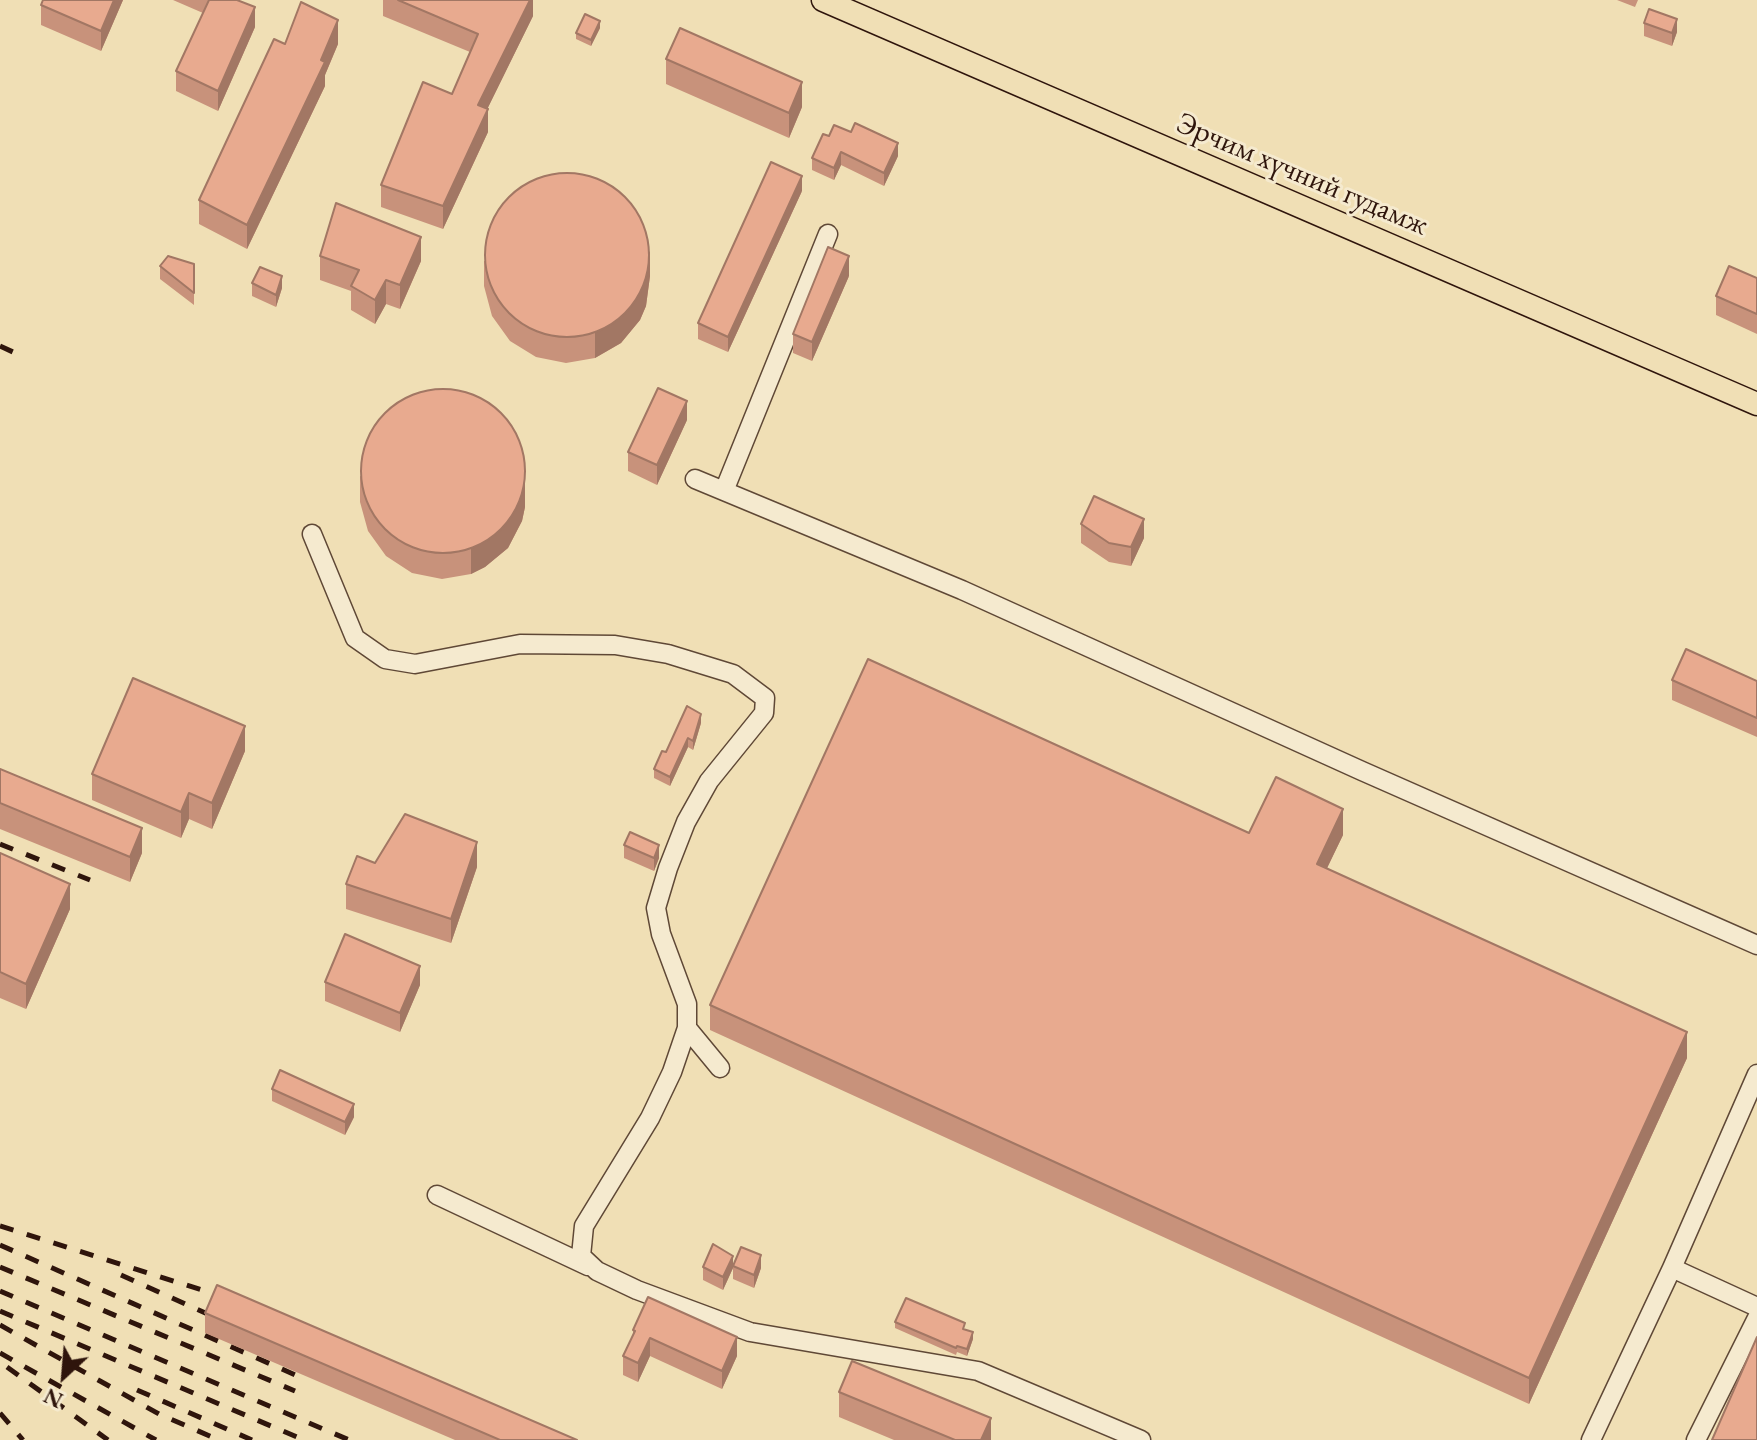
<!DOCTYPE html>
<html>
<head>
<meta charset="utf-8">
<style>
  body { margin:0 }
  #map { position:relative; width:1757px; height:1440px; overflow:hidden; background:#f0dfb5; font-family:"EB Garamond",serif }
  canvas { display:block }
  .north { position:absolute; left:24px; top:1336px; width:80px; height:80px; -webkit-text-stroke:6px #f5eacf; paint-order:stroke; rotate:206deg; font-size:22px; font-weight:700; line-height:32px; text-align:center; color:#2f150c }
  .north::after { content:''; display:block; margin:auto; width:28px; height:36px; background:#2f150c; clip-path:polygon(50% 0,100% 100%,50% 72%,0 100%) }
</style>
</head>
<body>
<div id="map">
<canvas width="1757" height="1440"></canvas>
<div class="north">N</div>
</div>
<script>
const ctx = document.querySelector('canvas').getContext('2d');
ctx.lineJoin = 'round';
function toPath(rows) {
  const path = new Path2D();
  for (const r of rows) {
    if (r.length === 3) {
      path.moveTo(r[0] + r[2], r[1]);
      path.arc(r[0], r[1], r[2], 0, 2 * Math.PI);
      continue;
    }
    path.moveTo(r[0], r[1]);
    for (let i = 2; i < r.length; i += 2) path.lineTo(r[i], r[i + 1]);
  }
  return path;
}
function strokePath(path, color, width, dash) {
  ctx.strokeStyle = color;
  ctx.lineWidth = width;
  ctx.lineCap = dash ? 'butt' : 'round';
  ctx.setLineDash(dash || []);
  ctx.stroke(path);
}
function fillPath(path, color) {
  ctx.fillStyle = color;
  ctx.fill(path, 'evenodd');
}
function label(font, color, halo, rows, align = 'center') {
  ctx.font = font + ' "EB Garamond",serif';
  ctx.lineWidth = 6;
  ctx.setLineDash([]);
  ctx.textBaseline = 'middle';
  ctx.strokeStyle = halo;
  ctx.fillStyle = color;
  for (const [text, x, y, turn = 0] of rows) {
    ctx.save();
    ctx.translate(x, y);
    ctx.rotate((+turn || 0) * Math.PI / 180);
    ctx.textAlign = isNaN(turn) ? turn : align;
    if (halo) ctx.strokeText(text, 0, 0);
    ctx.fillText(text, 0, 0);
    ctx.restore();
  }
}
const minor = toPath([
  [695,479,962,590,1362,771,1757,945],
  [724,491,828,234],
  [312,534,355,638,385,659,415,664,520,644,615,645,668,654,733,674,765,698,764,713,709,781,686,822,668,868,656,908,661,934,687,1004,687,1028,720,1068],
  [687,1028,672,1072,650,1118,584,1226,581,1256,597,1271,637,1290,750,1332,978,1371,1141,1440],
  [437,1195,588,1266],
  [1672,1268,1757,1307],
  [1591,1440,1672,1268,1757,1074],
  [1696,1440,1757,1318]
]);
const major = toPath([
  [823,0,1757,404]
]);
strokePath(minor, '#5f4836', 21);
strokePath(major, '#2f150c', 25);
strokePath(minor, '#f5eacf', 18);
strokePath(major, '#f0dfb5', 22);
strokePath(toPath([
  [0,346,13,352],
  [0,844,90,880],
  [0,1226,205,1291,232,1303],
  [0,1245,300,1377],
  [0,1267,295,1391],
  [121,1275,212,1316],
  [0,1291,349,1440],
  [0,1311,304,1440],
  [0,1325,159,1414,219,1440],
  [0,1353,156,1440],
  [7,1367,108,1440],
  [137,1390,252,1440],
  [0,1413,23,1440]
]), '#2f150c', 5, [14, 14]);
fillPath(toPath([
  [43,0,123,0,101,51,41,25,41,5],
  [173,0,238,0,255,27,218,111,176,91,176,71,203,13],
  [383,0,533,0,533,16,487,109,488,132,443,229,381,207,381,185,452,94,470,52,383,16],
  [1617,0,1638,0,1635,7],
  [1644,23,1677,32,1672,46,1644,36],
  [600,28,591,46,576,39,576,33],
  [285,44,338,44,325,75,325,86,247,249,199,224,199,200],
  [666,59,802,107,789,138,666,84],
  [829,136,898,156,884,186,841,165,834,180,812,170,812,158],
  [802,191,728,352,698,339,698,323],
  [320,256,421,261,400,309,386,304,375,324,351,310,351,291,320,280],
  [484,261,650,276,646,306,640,320,621,343,595,358,566,363,536,357,510,341,492,316,484,286],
  [194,264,194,305,160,279,160,266],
  [849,276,812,361,793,353,793,334],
  [1757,278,1757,334,1716,315,1716,296],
  [252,283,282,288,276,307,252,296],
  [687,420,657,485,628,471,628,452],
  [360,476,525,507,522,521,508,548,485,567,471,574,442,579,412,573,386,556,368,531,360,502],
  [1081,524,1144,538,1131,566,1109,562,1081,543],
  [1672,680,1757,681,1757,737,1672,700],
  [701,723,693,750,688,747,670,786,654,778,654,769,666,752],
  [245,751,212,829,189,819,181,838,92,800,92,774],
  [0,769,142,853,130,882,0,829],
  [1249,833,1343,835,1327,868,1687,1058,1529,1404,710,1030,710,1005],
  [624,845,659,858,654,871,624,858],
  [0,853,70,909,26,1009,0,998],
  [375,863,477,867,451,943,346,909,346,884],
  [325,982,420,985,400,1032,325,1001],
  [272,1089,354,1117,345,1135,272,1101],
  [733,1266,761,1268,754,1288,733,1279],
  [703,1267,733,1268,723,1290,703,1280],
  [205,1313,577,1440,455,1440,205,1333],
  [895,1322,965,1330,973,1339,967,1356,957,1352,956,1355,895,1328],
  [633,1330,737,1356,722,1389,650,1356,638,1382,623,1375,623,1356,633,1336],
  [839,1392,991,1440,894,1440,839,1417]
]), '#c8927b');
fillPath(toPath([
  [114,0,123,0,101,51,101,31],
  [530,0,533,0,533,16,478,128,478,105],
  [255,7,255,27,218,111,218,91],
  [1677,19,1677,32,1672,46,1672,33],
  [338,20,338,44,325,75,325,86,247,249,247,225,321,60],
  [600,21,600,28,591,46,591,40],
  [802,82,802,107,789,138,789,113],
  [488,109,488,132,443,229,443,206],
  [898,143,898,156,884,186,884,173],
  [841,152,841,165,834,180,834,168],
  [802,176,802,191,728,352,728,337],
  [421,237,421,261,400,309,400,285],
  [650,251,650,276,646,306,640,320,621,343,595,358,595,333],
  [849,256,849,276,812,361,812,342],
  [282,276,282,288,276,307,276,295],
  [386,280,386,304,375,324,375,300],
  [687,401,687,420,657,485,657,465],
  [525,481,525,507,522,521,508,548,485,567,471,574,471,548],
  [1144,519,1144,538,1131,566,1131,547],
  [701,714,701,723,693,750,693,741],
  [245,726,245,751,212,829,212,803],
  [688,738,688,747,670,786,670,777],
  [189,793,189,819,181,838,181,812],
  [1343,809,1343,835,1317,889,1317,864],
  [142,828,142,853,130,882,130,857],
  [477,842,477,867,451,943,451,919],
  [659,845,659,858,654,871,654,858],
  [70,884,70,909,26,1009,26,984],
  [420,966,420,985,400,1032,400,1013],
  [1687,1032,1687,1058,1529,1404,1529,1378],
  [354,1104,354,1117,345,1135,345,1122],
  [761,1255,761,1268,754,1288,754,1275],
  [733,1256,733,1268,723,1290,723,1277],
  [973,1332,973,1339,967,1356,967,1349],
  [737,1337,737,1356,722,1389,722,1371],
  [650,1338,650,1356,638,1382,638,1363],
  [991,1418,991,1440,981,1440]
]), '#a27764');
const building = toPath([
  [43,0,114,0,101,31,41,5,43,0],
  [209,0,237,0,255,7,218,91,176,71,209,0],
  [398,0,530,0,478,105,488,109,443,206,381,185,423,82,452,94,478,34,398,0],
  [301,2,338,20,321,60,325,62,247,225,199,200,274,39,285,44,301,2],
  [1649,9,1677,19,1672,33,1644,23,1649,9],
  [585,14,600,21,591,40,576,33,585,14],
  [680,28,802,82,789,113,666,59,680,28],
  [855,123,898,143,884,173,841,152,834,168,812,158,823,134,829,136,834,125,851,132,855,123],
  [771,162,802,176,728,337,698,323,771,162],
  [567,255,82],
  [336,203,421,237,400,285,386,280,375,300,351,286,359,270,320,256,336,203],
  [828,247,849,256,812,342,793,334,828,247],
  [168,256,194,264,194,293,160,266,168,256],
  [1729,266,1757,278,1757,314,1716,296,1729,266],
  [260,267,282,276,276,295,252,283,260,267],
  [658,388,687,401,657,465,628,452,658,388],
  [443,471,82],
  [1094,496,1144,519,1131,547,1109,543,1081,524,1094,496],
  [1686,649,1757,681,1757,718,1672,680,1686,649],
  [868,659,1249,833,1276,777,1343,809,1317,864,1687,1032,1529,1378,710,1005,868,659],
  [133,678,245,726,212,803,189,793,181,812,92,774,133,678],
  [687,706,701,714,693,741,688,738,670,777,654,769,662,751,666,752,687,706],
  [0,769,142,828,130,857,0,803,0,769],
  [405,814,477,842,451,919,346,884,357,856,375,863,405,814],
  [630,832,659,845,654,858,624,845,630,832],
  [0,853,70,884,26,984,0,972,0,853],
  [345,934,420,966,400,1013,325,982,345,934],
  [280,1070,354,1104,345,1122,272,1089,280,1070],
  [713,1244,733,1256,723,1277,703,1267,713,1244],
  [741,1247,761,1255,754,1275,733,1266,741,1247],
  [217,1285,577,1440,500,1440,205,1313,217,1285],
  [648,1297,737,1337,722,1371,650,1338,638,1363,623,1356,635,1331,633,1330,648,1297],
  [906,1298,965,1323,963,1329,973,1332,967,1349,957,1346,956,1348,895,1322,906,1298],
  [1757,1337,1757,1440,1712,1440,1757,1337],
  [852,1361,991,1418,981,1440,955,1440,839,1392,852,1361]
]);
fillPath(building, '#e8aa8f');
strokePath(building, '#a27764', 2);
label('30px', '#2f150c', '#f5eacf', [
  ["Эрчим хүчний гудамж",1302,175,23]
]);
</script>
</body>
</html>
